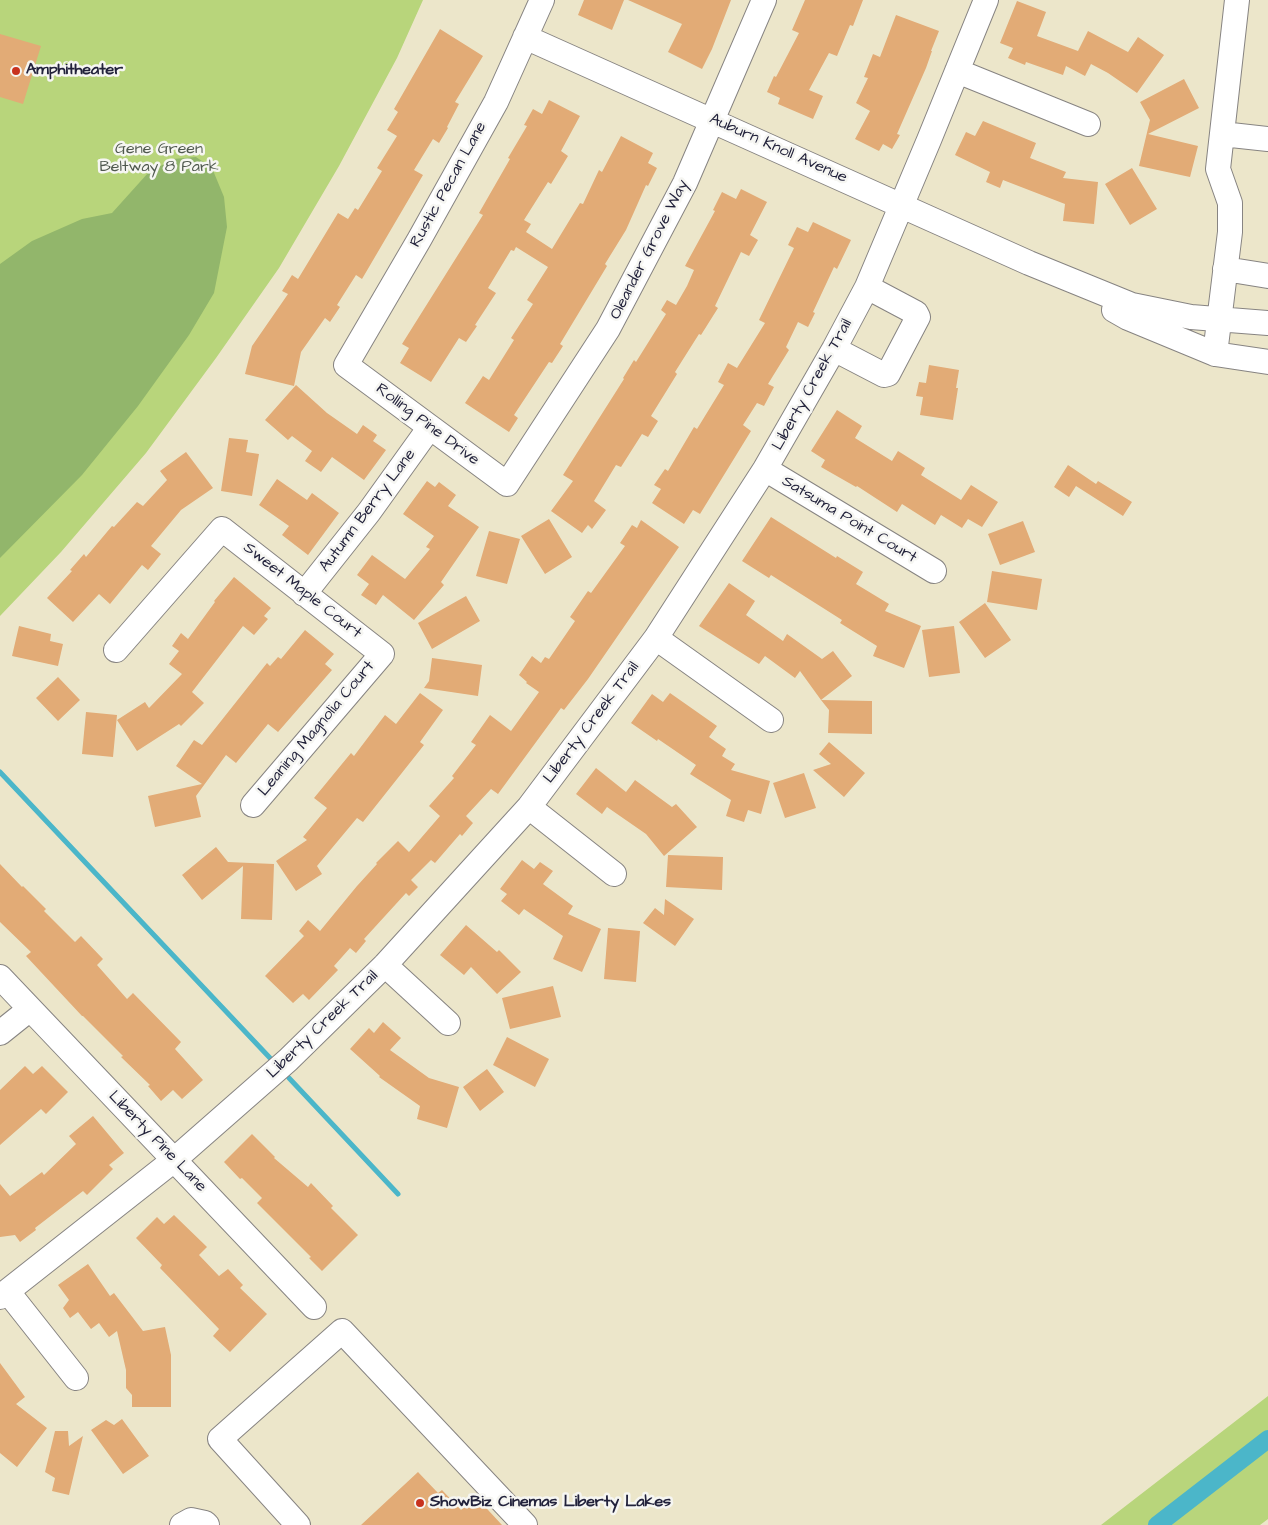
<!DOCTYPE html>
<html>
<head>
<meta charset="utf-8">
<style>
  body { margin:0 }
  canvas { display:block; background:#ece6ca }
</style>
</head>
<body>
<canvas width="1268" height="1525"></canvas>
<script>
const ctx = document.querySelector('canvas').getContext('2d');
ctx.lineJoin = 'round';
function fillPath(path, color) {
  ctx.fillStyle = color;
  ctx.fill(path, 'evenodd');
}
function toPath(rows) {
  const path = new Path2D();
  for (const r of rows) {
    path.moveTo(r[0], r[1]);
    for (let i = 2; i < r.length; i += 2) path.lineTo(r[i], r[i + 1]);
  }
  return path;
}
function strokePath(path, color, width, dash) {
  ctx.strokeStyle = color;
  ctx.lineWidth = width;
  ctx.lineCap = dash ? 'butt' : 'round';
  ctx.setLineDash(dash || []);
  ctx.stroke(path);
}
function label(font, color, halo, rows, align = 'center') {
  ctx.font = font + ' "Architects Daughter",sans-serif';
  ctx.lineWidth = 5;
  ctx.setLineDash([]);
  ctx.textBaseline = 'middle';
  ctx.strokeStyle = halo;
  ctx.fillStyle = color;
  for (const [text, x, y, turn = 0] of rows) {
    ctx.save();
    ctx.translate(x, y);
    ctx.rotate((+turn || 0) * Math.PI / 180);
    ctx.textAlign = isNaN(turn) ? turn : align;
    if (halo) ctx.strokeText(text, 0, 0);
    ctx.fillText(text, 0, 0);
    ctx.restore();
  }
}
fillPath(toPath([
  [0,0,423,0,397,58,339,166,279,268,216,358,146,453,61,552,0,616],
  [1268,1396,1268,1519,1260,1525,1101,1525]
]), '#b8d57b');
fillPath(toPath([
  [196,157,212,168,224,197,227,227,214,293,189,335,138,406,82,475,0,558,0,264,32,241,82,219,112,213,148,173,173,159]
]), '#92b66b');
strokePath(toPath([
  [0,772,270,1058],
  [289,1078,398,1194]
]), '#4bb6c9', 5);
strokePath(toPath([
  [1157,1525,1268,1439]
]), '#4bb6c9', 18);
fillPath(toPath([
  [584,0,624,0,612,30,578,15],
  [628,0,731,0,712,49,702,69,668,52,682,24],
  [805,0,863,0,853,26,850,25,837,56,829,53,809,90,823,96,813,119,778,104,780,98,767,92,774,76,776,77,799,33,792,30],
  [1017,1,1046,12,1037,36,1078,51,1088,31,1128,52,1138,37,1164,55,1137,93,1108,73,1091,64,1085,76,1066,66,1063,75,1026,62,1025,65,1008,58,1013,48,1000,43],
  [896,15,939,31,931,51,932,51,926,68,897,134,900,135,892,149,883,144,879,151,855,139,870,111,856,103,868,78,864,77,873,54,880,57],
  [440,29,483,56,455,102,459,104,447,127,448,128,439,143,433,139,414,170,423,175,362,279,356,275,337,305,340,307,330,322,325,318,301,352,294,386,245,374,252,346,288,294,282,291,292,275,298,279,338,213,348,219,355,208,358,210,382,171,377,168,397,136,387,130,398,112,394,109],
  [0,34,41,46,23,104,0,97],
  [1184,79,1199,108,1148,134,1198,146,1190,177,1139,166,1150,120,1140,102],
  [549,100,580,116,561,151,568,156,551,184,548,182,524,220,531,224,526,232,552,249,580,203,583,204,599,170,602,172,621,136,653,153,648,163,657,168,648,186,646,185,626,230,605,264,607,266,560,344,563,346,552,363,549,362,514,415,518,418,509,432,465,403,483,376,489,380,514,340,511,338,533,304,527,300,548,267,516,247,514,251,511,250,488,288,496,293,475,325,477,326,466,342,459,338,431,382,400,363,409,348,402,344,483,215,479,213,510,159,508,158,527,126,524,125,533,109,542,114],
  [983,121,1036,143,1030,158,1066,172,1063,178,1098,182,1094,224,1063,221,1065,204,1003,180,1000,188,986,182,990,172,955,155,966,132,975,136],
  [1132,168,1157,209,1130,225,1105,184],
  [741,189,767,202,750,235,758,240,749,256,741,252,715,306,718,308,701,335,699,334,675,372,677,374,651,416,658,421,648,437,642,434,621,467,616,465,594,501,606,510,592,529,588,525,582,533,551,511,573,481,563,475,624,379,623,378,634,360,636,362,666,314,661,310,667,300,676,305,687,286,694,270,685,266,715,211,713,210,722,192,736,199],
  [813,222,851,240,837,269,834,267,813,312,815,313,808,327,798,322,786,347,789,350,768,384,774,387,764,406,757,403,743,425,751,431,700,514,693,510,684,524,652,503,661,489,654,485,665,469,668,471,694,427,697,429,724,385,718,382,728,363,737,368,765,323,759,320,794,248,788,245,797,227,808,232],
  [929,365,959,370,956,388,958,388,953,420,920,415,923,397,916,396,919,382,926,383],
  [296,385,327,413,357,434,363,425,377,435,373,441,386,450,364,480,332,457,321,472,305,461,312,451,292,436,288,440,265,420],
  [837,410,862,426,855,438,892,461,898,451,925,468,921,475,961,500,971,485,998,502,982,527,968,519,962,528,941,515,935,525,902,504,897,512,857,486,856,487,821,467,825,460,811,451],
  [229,438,248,440,246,452,259,454,252,496,221,491],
  [186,452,213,488,181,510,151,546,161,554,148,570,142,565,110,604,99,594,73,622,47,598,72,571,70,570,84,554,86,557,112,526,114,527,137,502,143,506,167,480,160,471],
  [1068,465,1096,484,1098,481,1132,502,1123,516,1076,486,1069,497,1054,487],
  [277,479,307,500,312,493,339,513,308,555,282,535,289,526,259,505],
  [427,481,435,487,439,482,456,495,448,506,479,527,441,582,444,585,414,620,383,595,376,605,361,595,369,584,357,575,372,555,405,579,430,549,426,547,434,536,403,514],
  [771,517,836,558,837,556,863,572,856,584,889,604,885,611,921,626,904,668,873,656,877,646,840,623,842,620,771,575,769,578,742,561],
  [549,519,572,557,545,574,521,536],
  [641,520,679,547,588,679,564,710,561,708,498,794,491,789,466,816,473,823,462,836,460,834,435,863,431,860,411,880,418,887,409,896,406,893,364,939,366,941,356,953,350,948,334,966,338,970,309,1000,303,994,293,1003,265,976,304,936,299,931,308,920,320,931,357,886,377,864,376,863,398,841,409,852,440,816,429,806,454,778,452,776,476,745,471,742,490,715,511,731,539,692,526,683,527,682,519,675,532,656,541,663,545,657,549,659,575,621,570,617,588,591,591,593,625,546,620,543,632,525,637,528],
  [1023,521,1035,552,1000,565,988,534],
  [489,531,520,539,507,584,476,576],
  [992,571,1042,579,1037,610,987,602],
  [234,577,271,608,264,616,268,619,254,635,243,626,192,692,204,703,181,726,179,724,137,751,117,720,145,702,149,708,182,674,169,664,179,651,172,646,181,633,188,639,215,602,214,601],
  [729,583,755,601,746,615,783,641,787,634,822,659,833,651,852,676,821,700,800,671,795,678,765,656,759,664,699,626],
  [466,596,480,621,432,649,418,623],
  [985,603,1011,640,985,658,959,622],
  [19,626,51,634,50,641,63,644,58,666,12,656],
  [954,626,960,673,929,677,922,630],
  [305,630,334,654,325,664,332,670,278,732,268,724,236,763,226,755,196,796,201,817,155,827,148,796,202,784,176,766,194,740,202,745,267,663,270,666,278,657,281,659],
  [432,658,482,665,478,696,424,688,429,681],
  [58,677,80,700,58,721,36,698],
  [420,693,443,710,420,742,424,745,363,822,357,818,317,866,322,874,296,891,276,861,307,840,303,837,327,808,314,798,351,753,354,756,385,715,396,724],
  [670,693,717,726,709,737,726,749,722,756,735,764,731,770,770,781,761,814,748,810,744,822,726,816,731,800,690,774,696,765,658,739,657,741,631,723,652,694,663,702],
  [821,700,872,701,872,734,828,733,829,710],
  [86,712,117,715,113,757,82,754],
  [829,742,865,773,844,797,813,770,831,764,819,754],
  [596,768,626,792,635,780,672,807,676,804,697,827,664,856,646,834,607,807,602,814,576,794],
  [804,773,816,808,785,818,773,783],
  [216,847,228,862,274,864,272,920,241,919,243,866,202,900,182,875],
  [668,855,723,857,722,890,666,887],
  [522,860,534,869,540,862,553,871,543,884,573,906,568,914,601,929,582,972,553,959,563,936,524,909,519,915,501,901,507,894,500,889],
  [0,864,22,887,23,886,46,909,44,911,75,942,81,936,103,959,97,965,127,999,133,993,181,1042,175,1049,203,1080,182,1099,173,1090,161,1101,148,1086,150,1085,121,1057,123,1056,83,1016,82,1016,26,956,31,952,0,922],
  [665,899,694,919,675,946,643,923,655,908,664,915],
  [466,925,497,952,499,950,521,972,497,994,471,967,464,975,440,955],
  [608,928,640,931,636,982,604,979],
  [553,986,561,1017,510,1029,502,998],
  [383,1022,401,1038,390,1050,429,1078,459,1087,447,1128,417,1119,420,1106,379,1077,380,1076,350,1049,369,1028,374,1033],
  [507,1037,549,1059,535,1087,493,1065],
  [25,1066,33,1074,42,1066,68,1092,46,1114,41,1109,0,1145,0,1090],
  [487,1069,504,1092,480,1111,463,1087],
  [93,1116,124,1153,109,1165,113,1169,87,1195,83,1191,35,1228,36,1230,20,1242,15,1235,0,1237,0,1184,10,1196,42,1172,44,1175,76,1144,69,1136],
  [252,1134,275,1157,274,1158,308,1187,311,1183,333,1206,331,1208,358,1235,322,1271,309,1258,311,1257,257,1203,262,1198,242,1178,240,1179,224,1162],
  [174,1215,207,1247,199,1255,219,1276,228,1269,243,1285,240,1288,267,1314,230,1352,213,1336,219,1329,160,1268,162,1265,136,1238,157,1217,164,1224],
  [88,1264,110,1296,114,1293,143,1331,165,1327,171,1355,171,1407,132,1407,132,1395,126,1388,126,1370,117,1331,109,1337,99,1323,91,1329,78,1312,70,1318,63,1308,69,1300,58,1285],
  [0,1363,25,1397,16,1404,47,1428,17,1467,0,1453],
  [122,1419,149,1456,123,1474,91,1430,106,1420,114,1425],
  [55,1431,68,1431,69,1446,83,1436,69,1495,52,1491,55,1478,45,1472],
  [418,1472,438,1493,442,1490,461,1510,476,1497,502,1525,361,1525]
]), '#e2ab76');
const minor = toPath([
  [542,0,496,102,419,240,346,365,507,484,608,329,685,183,764,0],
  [525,37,1029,263,1132,305,1191,317,1268,323],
  [957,71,1088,124],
  [1222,134,1268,139],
  [1225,269,1268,276],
  [1114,310,1128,318,1215,354,1268,362],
  [834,349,884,375,888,374,918,317,916,313,867,287],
  [1215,354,1230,232,1230,203,1218,169,1237,0],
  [765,469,934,571],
  [304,594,369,512,430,427],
  [656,638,771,720],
  [116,650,222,529,382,654,253,805],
  [529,807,614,874],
  [385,965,448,1023],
  [0,977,314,1307],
  [0,1033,30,1009],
  [8,1292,76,1378],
  [0,1297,174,1160,288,1060,385,965,529,807,656,638,765,469,834,349,867,287,929,140,986,0],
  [182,1525,191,1520,205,1523,207,1525],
  [298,1525,220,1439,342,1331,525,1525]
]);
strokePath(minor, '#878482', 26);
strokePath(minor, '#fff', 24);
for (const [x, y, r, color] of [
  [16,71,5,"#c8321e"],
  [420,1503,5,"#c8321e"]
]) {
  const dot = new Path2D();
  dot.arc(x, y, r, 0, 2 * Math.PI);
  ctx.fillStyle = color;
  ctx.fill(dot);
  strokePath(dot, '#f6f6f2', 2);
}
label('bold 16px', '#22223b', '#f6f6f2', [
  ["Amphitheater",26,71],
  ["ShowBiz Cinemas Liberty Lakes",430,1503]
], 'left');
label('16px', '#22223b', '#f6f6f2', [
  ["Auburn Knoll Avenue",778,149,24],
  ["Rustic Pecan Lane",449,185,-61],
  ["Oleander Grove Way",650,250,-63],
  ["Liberty Creek Trail",813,385,-61],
  ["Rolling Pine Drive",427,425,37],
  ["Autumn Berry Lane",368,511,-53],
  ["Satsuma Point Court",849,520,31],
  ["Sweet Maple Court",302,591,38],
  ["Liberty Creek Trail",592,723,-53],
  ["Leaning Magnolia Court",317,729,-50],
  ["Liberty Creek Trail",323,1025,-44],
  ["Liberty Pine Lane",157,1142,46]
]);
label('16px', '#4f584e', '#f6f6f2', [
  ["Gene Green",159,150],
  ["Beltway 8 Park",159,168]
]);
</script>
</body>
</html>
